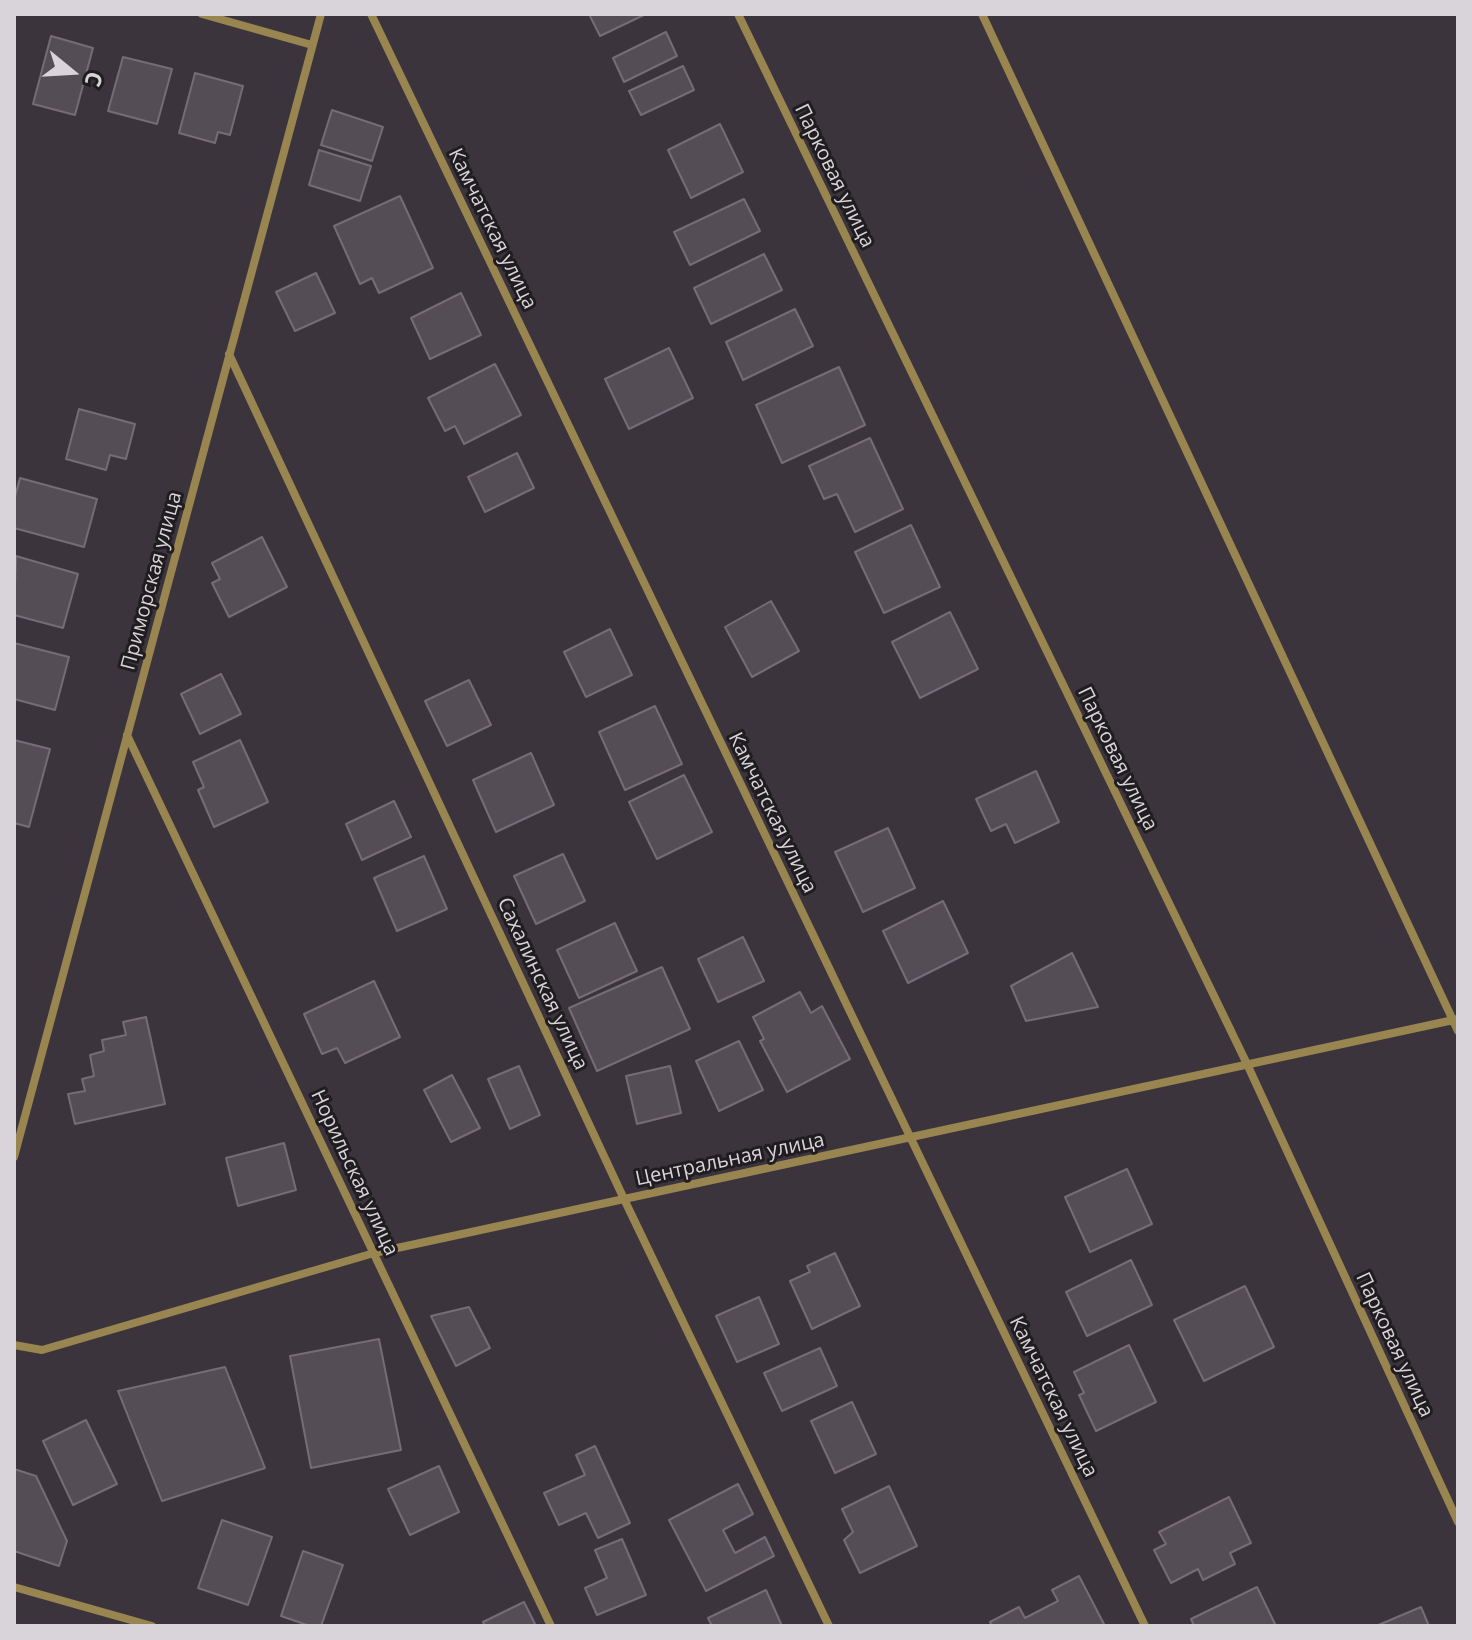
<!DOCTYPE html>
<html>
<head>
<meta charset="utf-8">
<style>
  body { margin:0 }
  #map { position:relative; width:1472px; height:1640px; overflow:hidden; background:#3b343c; font-family:"Open Sans",sans-serif }
  canvas { display:block }
  .frame { position:absolute; inset:0; border:16px solid #d9d4d9; pointer-events:none }
  .north { position:absolute; left:32px; top:32px; width:80px; height:80px; -webkit-text-stroke:6px #201d20; paint-order:stroke; rotate:108deg; font-size:22px; font-weight:700; line-height:32px; text-align:center; color:#d9d4d9 }
  .north::after { content:''; display:block; margin:auto; width:28px; height:36px; background:#d9d4d9; clip-path:polygon(50% 0,100% 100%,50% 72%,0 100%) }
</style>
</head>
<body>
<div id="map">
<canvas width="1472" height="1640"></canvas>
<div class="frame"></div>
<div class="north">С</div>
</div>
<script>
const ctx = document.querySelector('canvas').getContext('2d');
ctx.lineJoin = 'round';
function fillPath(path, color) {
  ctx.fillStyle = color;
  ctx.fill(path, 'evenodd');
}
function toPath(rows) {
  const path = new Path2D();
  for (const r of rows) {
    path.moveTo(r[0], r[1]);
    for (let i = 2; i < r.length; i += 2) path.lineTo(r[i], r[i + 1]);
  }
  return path;
}
function strokePath(path, color, width, dash) {
  ctx.strokeStyle = color;
  ctx.lineWidth = width;
  ctx.lineCap = dash ? 'butt' : 'round';
  ctx.setLineDash(dash || []);
  ctx.stroke(path);
}
function label(font, color, halo, rows, align = 'center') {
  ctx.font = font + ' "Open Sans",sans-serif';
  ctx.lineWidth = 6;
  ctx.setLineDash([]);
  ctx.textBaseline = 'middle';
  ctx.strokeStyle = halo;
  ctx.fillStyle = color;
  for (const [text, x, y, turn = 0] of rows) {
    ctx.save();
    ctx.translate(x, y);
    ctx.rotate((+turn || 0) * Math.PI / 180);
    ctx.textAlign = isNaN(turn) ? turn : align;
    if (halo) ctx.strokeText(text, 0, 0);
    ctx.fillText(text, 0, 0);
    ctx.restore();
  }
}
const building = toPath([
  [589,14,646,14,600,36,589,14],
  [666,32,677,56,624,82,613,58,666,32],
  [51,36,93,48,75,115,33,104,51,36],
  [123,57,172,69,157,124,108,111,123,57],
  [683,66,694,90,641,115,629,91,683,66],
  [195,73,243,86,230,135,218,132,215,143,179,133,195,73],
  [332,110,383,127,372,161,321,145,332,110],
  [720,124,743,172,691,198,668,150,720,124],
  [319,150,371,166,360,201,309,185,319,150],
  [400,196,433,268,379,293,372,278,360,284,334,226,400,196],
  [744,199,760,231,690,265,674,232,744,199],
  [764,254,782,290,711,324,694,288,764,254],
  [316,273,335,313,295,331,276,292,316,273],
  [461,293,481,335,430,359,411,318,461,293],
  [795,309,813,346,743,380,726,342,795,309],
  [669,348,693,398,629,429,605,379,669,348],
  [495,364,521,415,464,444,455,426,445,431,428,398,495,364],
  [839,367,865,425,782,463,756,405,839,367],
  [79,409,135,424,126,459,110,455,106,470,66,459,79,409],
  [870,438,903,509,855,532,837,494,824,499,809,466,870,438],
  [517,453,534,488,485,512,468,477,517,453],
  [20,478,97,499,84,547,14,528,14,500,20,478],
  [911,525,940,587,884,613,855,552,911,525],
  [262,537,287,587,229,617,212,583,220,579,212,563,262,537],
  [16,556,78,574,63,628,14,615,16,556],
  [771,601,799,651,752,677,725,627,771,601],
  [950,612,978,669,920,698,892,642,950,612],
  [610,629,632,675,586,697,564,652,610,629],
  [14,643,69,657,55,710,14,699,14,643],
  [221,674,241,714,200,734,181,694,221,674],
  [469,680,491,725,447,746,425,701,469,680],
  [655,706,682,764,625,790,599,732,655,706],
  [14,740,50,749,29,827,14,823,14,740],
  [240,740,268,802,214,827,198,790,204,787,193,762,240,740],
  [531,753,554,805,496,832,473,780,531,753],
  [1036,771,1059,822,1015,843,1006,824,991,831,976,799,1036,771],
  [684,775,712,832,657,859,629,802,684,775],
  [394,801,411,837,362,860,346,824,394,801],
  [888,828,915,888,863,912,835,852,888,828],
  [563,854,585,901,536,924,514,876,563,854],
  [424,856,447,909,397,931,374,878,424,856],
  [943,901,968,953,908,983,883,931,943,901],
  [615,923,637,971,579,998,557,950,615,923],
  [743,937,764,981,718,1002,698,959,743,937],
  [1072,953,1098,1007,1026,1021,1011,986,1072,953],
  [662,967,690,1029,597,1071,569,1008,662,967],
  [374,981,400,1037,345,1063,337,1048,322,1054,304,1014,374,981],
  [800,992,811,1013,822,1006,850,1059,787,1092,760,1041,764,1039,753,1017,800,992],
  [146,1017,165,1104,75,1124,68,1094,85,1091,82,1079,94,1076,90,1055,104,1051,102,1040,126,1035,123,1022,146,1017],
  [739,1041,763,1090,719,1111,696,1061,739,1041],
  [519,1066,540,1115,510,1129,488,1079,519,1066],
  [670,1066,681,1113,637,1124,626,1076,670,1066],
  [452,1075,480,1128,451,1142,424,1090,452,1075],
  [284,1143,296,1190,238,1206,226,1158,284,1143],
  [1127,1169,1152,1224,1090,1252,1065,1197,1127,1169],
  [835,1253,860,1306,812,1329,790,1281,810,1272,807,1266,835,1253],
  [1131,1260,1152,1305,1087,1336,1066,1292,1131,1260],
  [1245,1286,1274,1347,1204,1381,1174,1320,1245,1286],
  [759,1297,779,1344,737,1362,716,1316,759,1297],
  [469,1307,490,1348,456,1366,431,1316,469,1307],
  [379,1339,401,1450,311,1468,290,1356,379,1339],
  [1129,1345,1156,1402,1096,1431,1079,1395,1084,1393,1074,1372,1129,1345],
  [820,1348,837,1386,782,1411,764,1373,820,1348],
  [225,1367,265,1468,162,1501,118,1391,225,1367],
  [852,1402,876,1454,835,1473,811,1421,852,1402],
  [86,1420,117,1484,73,1505,43,1441,86,1420],
  [595,1446,630,1523,598,1538,586,1513,559,1525,544,1493,585,1475,576,1455,595,1446],
  [439,1466,459,1512,410,1535,388,1489,439,1466],
  [14,1469,36,1476,67,1541,59,1566,14,1551,14,1469],
  [738,1484,753,1514,723,1530,735,1553,765,1537,774,1556,706,1591,669,1520,738,1484],
  [889,1486,917,1546,860,1573,844,1540,853,1532,842,1509,889,1486],
  [1229,1497,1251,1543,1230,1553,1235,1564,1203,1580,1198,1569,1171,1583,1154,1550,1166,1544,1159,1532,1229,1497],
  [222,1520,272,1537,248,1605,198,1588,222,1520],
  [622,1539,646,1595,597,1615,585,1588,607,1578,595,1550,622,1539],
  [303,1551,343,1565,321,1626,310,1626,281,1616,303,1551],
  [1079,1576,1105,1626,992,1626,990,1622,1019,1607,1025,1618,1058,1601,1052,1590,1079,1576],
  [1257,1587,1276,1626,1194,1626,1191,1619,1257,1587],
  [766,1590,782,1626,712,1626,708,1618,766,1590],
  [524,1602,536,1626,485,1626,483,1622,524,1602],
  [1421,1607,1429,1626,1376,1626,1421,1607]
]);
fillPath(building, '#554d56');
strokePath(building, '#756d76', 2);
strokePath(toPath([
  [202,14,312,45],
  [371,14,1145,1626],
  [738,14,1247,1064,1458,1522],
  [982,14,1458,1031],
  [229,354,624,1199,829,1626],
  [127,735,551,1626],
  [14,1157,321,14],
  [14,1345,42,1350,374,1253,1458,1019],
  [14,1587,152,1626]
]), '#998550', 8);
label('20px', '#d9d4d9', '#201d20', [
  ["Парковая улица",834,176,64],
  ["Камчатская улица",492,229,64],
  ["Приморская улица",152,581,-75],
  ["Парковая улица",1117,759,64],
  ["Камчатская улица",772,813,64],
  ["Сахалинская улица",542,984,65],
  ["Центральная улица",730,1160,-12],
  ["Норильская улица",354,1173,65],
  ["Парковая улица",1394,1345,65],
  ["Камчатская улица",1053,1397,64]
]);
</script>
</body>
</html>
